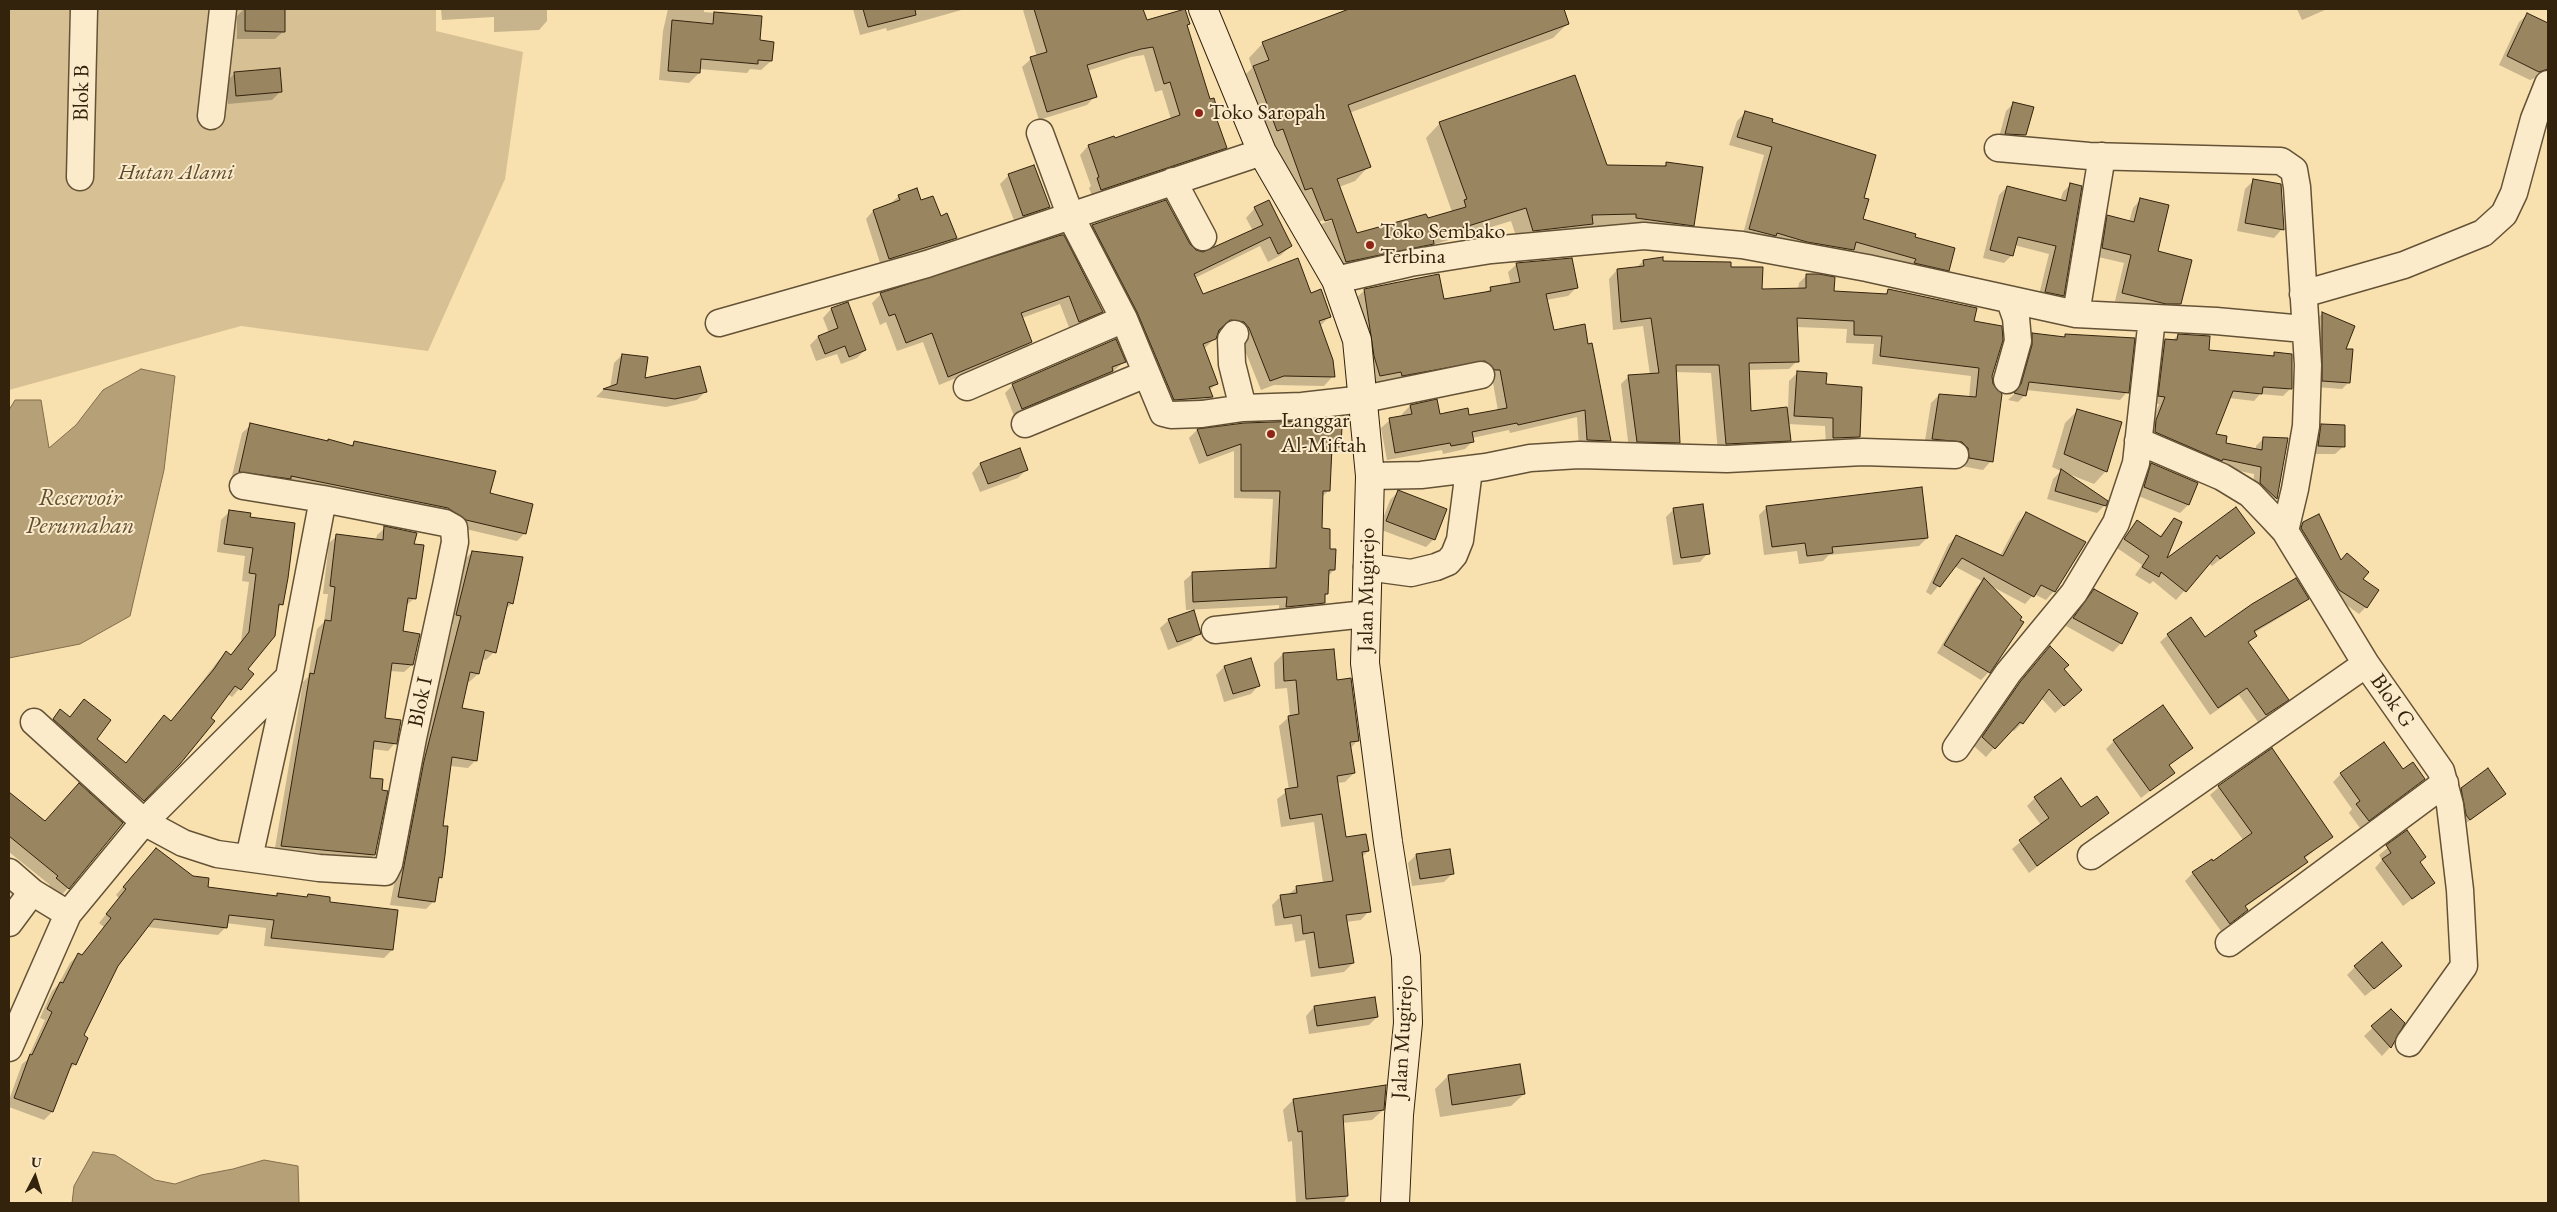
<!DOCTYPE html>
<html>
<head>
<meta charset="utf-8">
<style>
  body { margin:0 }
  #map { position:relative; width:2557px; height:1212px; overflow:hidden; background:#f9e0af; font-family:"EB Garamond",serif }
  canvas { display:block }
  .frame { position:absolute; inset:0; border:10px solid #33230d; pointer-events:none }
  .north { position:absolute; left:10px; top:1152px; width:50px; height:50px; -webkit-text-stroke:4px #fbebcb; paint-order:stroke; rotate:5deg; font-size:14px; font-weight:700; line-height:20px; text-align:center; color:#33230d }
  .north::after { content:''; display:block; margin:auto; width:18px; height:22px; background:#33230d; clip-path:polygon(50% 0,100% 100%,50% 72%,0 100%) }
</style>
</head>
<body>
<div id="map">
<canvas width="2557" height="1212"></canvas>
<div class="frame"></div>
<div class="north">U</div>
</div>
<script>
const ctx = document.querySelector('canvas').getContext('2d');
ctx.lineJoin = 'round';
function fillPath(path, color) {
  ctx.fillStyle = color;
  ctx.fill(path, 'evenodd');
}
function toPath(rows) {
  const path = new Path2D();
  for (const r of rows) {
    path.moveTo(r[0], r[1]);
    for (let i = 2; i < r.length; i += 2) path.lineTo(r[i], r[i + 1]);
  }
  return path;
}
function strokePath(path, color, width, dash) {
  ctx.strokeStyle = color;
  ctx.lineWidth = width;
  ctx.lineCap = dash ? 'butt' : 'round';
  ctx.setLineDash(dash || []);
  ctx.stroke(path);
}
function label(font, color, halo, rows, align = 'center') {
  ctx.font = font + ' "EB Garamond",serif';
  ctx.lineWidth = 4;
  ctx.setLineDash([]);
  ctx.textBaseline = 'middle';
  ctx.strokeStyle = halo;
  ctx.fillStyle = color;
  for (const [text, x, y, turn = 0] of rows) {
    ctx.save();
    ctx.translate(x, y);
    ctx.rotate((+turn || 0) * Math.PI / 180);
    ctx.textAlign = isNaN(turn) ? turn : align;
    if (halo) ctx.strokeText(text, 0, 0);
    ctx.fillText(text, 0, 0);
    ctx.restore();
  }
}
fillPath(toPath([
  [9,9,436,9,436,31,523,52,505,179,428,351,241,326,9,390]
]), '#d7c093');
const water = toPath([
  [141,369,175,376,164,470,130,616,80,644,9,658,9,410,15,400,41,400,49,448,76,425,103,390,141,369],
  [93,1152,115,1155,155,1180,175,1184,201,1175,233,1169,264,1160,298,1166,299,1203,72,1203,74,1186,93,1152]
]);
fillPath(water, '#b6a078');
strokePath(water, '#826e4d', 1);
fillPath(toPath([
  [244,9,284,9,284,31,275,39,237,39,237,16],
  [441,9,547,9,547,21,539,30,494,32,494,17,442,20],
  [668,9,704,9,704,12,760,17,758,42,771,61,761,70,750,69,747,73,699,69,699,73,689,83,659,80,663,31],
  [853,9,965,9,887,31,886,28,860,35],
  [1025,9,1142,9,1146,22,1188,24,1186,26,1209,100,1218,119,1216,121,1226,148,1217,156,1093,198,1089,188,1091,186,1080,155,1088,146,1114,140,1171,119,1162,90,1155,92,1144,55,1131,57,1087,71,1095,96,1087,105,1039,120,1022,67,1031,59,1037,57,1023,10],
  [1355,9,1562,9,1568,23,1553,38,1349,113,1369,166,1355,181,1339,187,1356,235,1427,220,1452,212,1426,138,1440,123,1606,166,1663,167,1667,163,1693,225,1679,239,1519,245,1511,221,1331,276,1239,81,1252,68,1249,58,1263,43],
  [1332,217,1332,220,1319,225,1318,222],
  [2297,9,2327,9,2302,20],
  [2528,14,2548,24,2548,74,2545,78,2537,77,2530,80,2499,65,2519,22],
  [235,73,281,91,272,100,228,104,226,82],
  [2014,103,2025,135,2017,143,1998,141,2006,111],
  [1745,113,1770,123,1861,220,1914,238,1948,270,1939,278,1851,251,1845,258,1742,238,1764,155,1729,145,1737,121],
  [1009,175,1048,207,1040,215,1015,223,1000,184],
  [2253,181,2282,229,2274,238,2237,231,2245,189],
  [2071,184,2063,295,2055,303,2038,299,2049,254,2014,245,2012,255,2004,263,1983,258,1999,195,2007,187,2060,201,2063,192],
  [899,196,921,202,940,217,955,238,948,246,881,266,866,219,873,211,891,203],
  [2141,199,2156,252,2180,304,2172,312,2158,311,2115,301,2124,263,2094,256,2100,225,2108,217,2129,222,2133,208],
  [1255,208,1291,246,1281,255,1268,262,1260,246,1195,278,1202,295,1310,294,1330,316,1320,326,1333,376,1324,386,1274,385,1261,390,1240,338,1227,328,1219,331,1215,338,1204,349,1216,384,1209,391,1211,397,1202,406,1164,409,1083,235,1093,226,1189,245,1195,251,1203,253,1253,231,1246,218],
  [1063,237,1102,311,1093,320,1070,330,1060,304,1022,318,1031,342,1022,351,939,385,923,342,897,351,886,322,880,325,872,303,881,294],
  [1643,261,1729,268,1761,291,1798,289,1799,283,1807,275,1833,293,1884,295,1888,291,1973,322,1991,376,1991,461,1983,470,1961,466,1924,447,1931,403,1939,395,1969,398,1971,376,1872,364,1874,344,1846,343,1847,329,1796,327,1797,361,1789,369,1748,370,1750,412,1788,408,1789,381,1798,372,1825,385,1859,437,1851,445,1826,446,1825,426,1788,424,1789,440,1781,449,1718,452,1711,373,1675,372,1678,442,1670,450,1629,449,1621,384,1629,376,1650,375,1643,326,1613,330,1609,279,1617,270,1636,268],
  [1517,264,1577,287,1568,296,1546,300,1553,332,1609,440,1601,449,1579,448,1577,417,1510,433,1509,430,1472,438,1473,441,1465,449,1443,454,1442,450,1387,460,1381,428,1390,420,1403,417,1402,414,1410,406,1439,415,1468,417,1498,411,1492,377,1394,383,1393,379,1372,384,1356,298,1365,290,1443,301,1486,293,1491,288,1511,285,1508,272],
  [848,304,865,350,857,358,841,364,837,354,816,361,810,345,818,337,829,333,823,318,831,309],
  [2322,314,2344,350,2349,382,2342,389,2316,387,2315,320],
  [2033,334,2063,338,2066,335,2127,392,2120,400,2026,390,2025,395,2018,402,2008,400,2015,393,2026,353,2026,342],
  [2178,335,2208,351,2271,357,2275,354,2291,388,2283,396,2260,394,2254,401,2229,398,2214,435,2224,444,2256,450,2256,446,2264,438,2276,498,2269,505,2253,491,2254,474,2215,466,2148,439,2149,429,2159,404,2152,403,2158,348,2165,341,2172,341],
  [622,355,644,379,705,392,697,400,666,407,596,397,603,390,610,388,614,363],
  [1124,362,1104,379,1014,416,1005,393,1013,385],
  [2077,411,2106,471,2094,484,2066,473,2105,505,2097,513,2047,499,2053,479,2061,471,2052,467,2065,423],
  [1244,424,1300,427,1340,447,1332,455,1329,490,1322,497,1321,529,1334,570,1328,576,1327,593,1324,597,1324,603,1315,611,1279,615,1279,605,1186,610,1184,581,1193,573,1269,570,1273,499,1234,498,1234,451,1199,464,1189,438,1197,430],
  [251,425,350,446,355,442,489,494,525,533,517,541,281,486,231,480,242,433],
  [2322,425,2344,446,2335,454,2310,454,2313,434],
  [1019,450,1026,470,1018,478,980,492,972,473,980,464],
  [2151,464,2188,505,2180,513,2136,495,2143,473],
  [1398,492,1434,539,1426,547,1379,529,1390,500],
  [1767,507,1927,538,1919,546,1829,555,1823,561,1799,564,1797,551,1764,555,1759,515],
  [1674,509,1708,553,1700,562,1673,565,1666,517],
  [229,512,249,518,281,604,246,669,252,674,232,697,228,694,179,763,135,808,46,728,61,711,69,718,84,700,95,739,126,764,164,717,171,722,218,661,226,653,230,656,241,641,249,582,242,581,245,556,217,552,221,520],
  [2026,514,2054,591,2046,600,2034,594,2025,604,1991,586,1989,672,1981,680,1937,653,1976,588,1982,581,1954,566,1931,595,1926,592,1948,545,1956,536,2000,556,2018,522],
  [2174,519,2164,562,2254,532,2212,566,2209,563,2176,600,2153,581,2150,584,2135,575,2142,565,2117,548,2137,522,2159,537],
  [2303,523,2361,580,2366,607,2359,614,2341,601,2296,530],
  [385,528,413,545,415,598,405,606,402,633,412,665,404,672,390,671,384,719,395,743,388,751,372,749,368,779,374,855,366,862,274,854,303,682,308,677,317,629,324,622,328,594,323,594,329,543,337,536,376,540,377,535],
  [472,552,512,603,505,610,494,652,486,660,481,659,478,674,469,682,467,681,461,710,476,760,468,768,450,766,442,827,441,877,437,881,434,901,426,909,390,905,416,770,453,624,448,623,464,560],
  [2094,591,2121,643,2113,652,2066,626],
  [2307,598,2299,606,2254,633,2256,635,2248,643,2287,699,2258,722,2239,695,2210,715,2160,642,2168,635,2205,639],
  [1169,620,1199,633,1191,641,1168,650,1160,628],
  [2050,647,2062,669,2072,698,2055,713,2041,698,2022,723,2014,731,2011,729,1986,757,1974,746,2012,692],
  [1283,654,1336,681,1358,740,1350,749,1354,773,1345,782,1337,783,1345,839,1368,851,1362,857,1369,911,1361,920,1346,922,1353,963,1344,972,1311,977,1305,940,1295,942,1292,924,1275,926,1272,905,1281,896,1288,895,1297,887,1323,883,1314,822,1281,827,1277,799,1289,790,1279,726,1290,716,1287,688,1275,689,1274,663],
  [1224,667,1259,685,1251,694,1224,702,1216,675],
  [2114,741,2191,748,2168,766,2173,773,2141,798,2106,749],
  [2341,774,2424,779,2360,828,2349,813,2352,809,2333,782],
  [2219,787,2332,836,2304,859,2306,862,2298,870,2245,907,2247,910,2238,918,2221,931,2185,881,2193,873,2244,841,2210,795],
  [2462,789,2505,794,2461,827,2453,797],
  [9,793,45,822,68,888,60,897,48,887,50,885,9,852],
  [2035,798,2107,813,2029,873,2012,849,2041,825,2027,806],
  [2407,832,2419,863,2433,883,2403,906,2375,868,2382,860,2379,855],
  [156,849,206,888,275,897,278,894,306,898,308,895,328,903,392,950,384,958,264,946,266,928,226,923,226,927,218,935,147,927,116,965,82,1036,75,1064,68,1071,52,1112,44,1120,9,1107,9,1100,22,1064,27,1060,45,1020,40,1018,52,991,58,985,70,963,78,955,81,956,104,927,99,923,119,898,116,895],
  [1416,855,1453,873,1444,882,1412,886,1408,863],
  [2355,967,2392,974,2365,996,2347,975],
  [1314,1007,1377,1017,1369,1025,1309,1034,1306,1016],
  [2391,1010,2395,1034,2393,1044,2382,1056,2364,1036],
  [1519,1065,1524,1094,1511,1106,1440,1117,1435,1089,1448,1076],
  [1293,1100,1383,1110,1372,1120,1342,1123,1347,1196,1344,1203,1296,1203,1292,1141,1288,1142,1283,1110]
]), '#0003');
const building = toPath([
  [245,9,285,9,285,32,245,31,245,9],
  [863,9,915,9,916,15,868,27,863,9],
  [1034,9,1143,9,1147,20,1185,9,1190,24,1187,25,1210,99,1214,98,1220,119,1217,120,1227,148,1101,190,1097,178,1099,177,1088,145,1114,136,1115,138,1180,115,1170,82,1164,84,1153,47,1141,49,1087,65,1097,97,1047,112,1030,57,1047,52,1034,9],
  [1349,9,1564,9,1569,24,1348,105,1371,167,1337,179,1357,233,1426,214,1428,218,1466,207,1464,200,1467,199,1439,122,1575,75,1607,165,1666,166,1666,162,1703,167,1694,226,1636,218,1636,214,1592,215,1593,224,1533,231,1526,208,1433,237,1434,244,1346,262,1332,219,1325,221,1312,188,1305,190,1283,129,1277,131,1253,66,1269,60,1262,42,1349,9],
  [714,12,762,16,760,40,774,42,772,61,758,60,758,64,701,59,700,73,668,71,672,20,713,24,714,12],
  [2527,13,2548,23,2548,69,2539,72,2507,56,2527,13],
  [280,68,282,92,236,96,234,72,280,68],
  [2013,102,2034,107,2026,135,2005,134,2013,102],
  [1745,111,1773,119,1772,122,1876,155,1864,198,1869,199,1863,219,1916,234,1915,237,1955,248,1949,271,1914,263,1916,259,1856,242,1854,250,1807,242,1777,233,1776,236,1749,229,1772,147,1737,137,1745,111],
  [1034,165,1050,207,1023,216,1008,174,1034,165],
  [2253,179,2281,184,2284,230,2245,223,2253,179],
  [2070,183,2082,186,2064,296,2045,292,2056,246,2018,237,2013,256,1990,250,2007,186,2066,201,2070,183],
  [917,188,921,200,933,196,941,216,947,213,957,238,889,259,873,210,900,200,898,195,917,188],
  [2140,198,2169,205,2158,251,2192,260,2181,304,2166,304,2122,293,2131,255,2102,248,2107,215,2134,222,2140,198],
  [1166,200,1190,244,1196,250,1203,252,1263,225,1254,207,1269,200,1292,246,1278,254,1270,237,1194,274,1203,294,1298,258,1311,293,1321,289,1331,317,1319,321,1333,360,1335,377,1284,376,1270,381,1249,328,1244,322,1230,320,1219,330,1216,339,1203,344,1218,384,1209,387,1213,397,1174,400,1137,312,1092,225,1166,200],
  [1061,235,1064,235,1103,312,1079,322,1069,296,1021,313,1032,342,948,377,932,333,906,343,895,314,889,316,880,293,1061,235],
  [1663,257,1663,261,1731,262,1731,267,1763,267,1762,289,1806,288,1806,274,1819,274,1835,277,1834,291,1887,294,1888,289,1977,308,1974,321,2002,326,2003,340,1992,376,1993,384,2002,394,1993,462,1969,458,1968,448,1962,442,1932,439,1939,394,1976,397,1979,368,1880,356,1882,336,1854,335,1854,321,1797,318,1799,362,1749,363,1751,411,1787,407,1791,441,1726,444,1719,365,1676,365,1680,443,1637,442,1628,375,1659,373,1651,318,1621,322,1617,269,1644,266,1643,260,1663,257],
  [1572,258,1578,288,1546,294,1554,330,1585,324,1588,344,1592,343,1611,441,1587,440,1585,410,1518,425,1517,423,1472,432,1474,442,1451,446,1450,443,1395,453,1389,418,1412,414,1410,405,1437,399,1440,414,1468,408,1469,415,1507,408,1500,370,1495,370,1485,361,1402,376,1401,372,1380,376,1374,356,1364,289,1439,274,1444,299,1491,291,1490,287,1520,282,1516,263,1572,258],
  [848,302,866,350,849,357,845,346,825,354,818,336,838,328,831,308,848,302],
  [2322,312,2355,326,2346,349,2353,349,2350,383,2322,381,2322,312],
  [2032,333,2065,337,2065,334,2135,338,2129,393,2029,382,2026,396,2014,393,2021,384,2032,345,2032,333],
  [2178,334,2210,336,2209,350,2274,356,2274,352,2292,354,2292,389,2263,387,2262,394,2233,391,2216,434,2227,436,2226,443,2262,450,2263,437,2288,438,2277,499,2260,483,2261,467,2223,459,2222,461,2155,432,2156,420,2165,397,2158,396,2165,339,2177,340,2178,334],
  [1116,339,1126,362,1112,367,1113,371,1022,409,1012,384,1116,339],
  [622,354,648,357,645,378,700,366,707,392,675,399,603,389,617,384,622,354],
  [1797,371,1827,373,1826,384,1862,387,1860,437,1833,438,1833,418,1794,416,1797,371],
  [2077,409,2122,422,2107,472,2064,454,2077,409],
  [1301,421,1301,425,1342,426,1341,447,1332,447,1330,491,1323,491,1322,528,1330,529,1330,549,1336,549,1335,570,1329,570,1328,594,1325,594,1325,603,1286,607,1287,597,1193,602,1192,572,1276,568,1280,491,1241,491,1241,444,1207,456,1197,429,1244,423,1301,421],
  [250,423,328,441,328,439,353,446,354,441,496,471,490,493,533,504,526,534,466,520,448,508,291,476,291,479,239,472,250,423],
  [2321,424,2345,425,2345,447,2318,446,2321,424],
  [1020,448,1028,470,988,484,980,463,1020,448],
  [2151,463,2198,483,2189,505,2144,487,2151,463],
  [2061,469,2108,501,2106,506,2055,491,2061,469],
  [1922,487,1928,538,1832,547,1833,553,1807,556,1805,543,1772,547,1766,506,1922,487],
  [1398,490,1447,509,1435,540,1386,521,1398,490],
  [1703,504,1710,554,1681,558,1673,508,1703,504],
  [2236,507,2255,533,2220,559,2217,555,2186,592,2161,572,2159,577,2142,567,2149,556,2124,539,2137,520,2161,537,2174,518,2182,522,2167,558,2236,507],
  [229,510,251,513,250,517,295,523,288,578,283,605,279,604,275,636,248,669,254,674,241,690,235,686,211,718,215,721,180,764,144,801,53,719,60,709,70,717,84,699,111,720,97,739,126,763,164,715,171,721,214,669,226,651,231,655,249,632,256,574,249,573,253,548,224,544,229,510],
  [2026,512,2086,542,2055,592,2041,585,2034,597,1962,558,1940,587,1933,583,1956,535,2003,556,2026,512],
  [2319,514,2341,560,2347,553,2369,572,2363,579,2379,590,2367,608,2339,590,2301,528,2303,522,2319,514],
  [384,526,417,533,414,544,424,545,416,599,408,598,403,631,420,634,413,665,392,663,385,718,401,720,397,744,374,741,370,778,383,779,382,790,388,791,375,855,281,846,310,673,314,674,325,620,331,621,335,587,330,586,336,534,383,540,384,526],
  [472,551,523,557,518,581,513,604,508,602,496,653,485,650,479,674,470,672,462,708,484,712,477,761,452,757,443,826,448,826,445,855,442,878,439,877,435,902,398,897,424,761,461,616,456,615,472,551],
  [1984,578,2022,617,2020,620,2024,622,1990,673,1944,645,1984,578],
  [2296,578,2309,599,2254,631,2257,636,2248,642,2289,700,2266,715,2247,688,2218,708,2167,634,2191,617,2205,637,2252,604,2296,578],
  [2094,589,2138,613,2122,644,2073,618,2094,589],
  [1194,610,1201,634,1177,642,1168,619,1194,610],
  [2050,646,2069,665,2064,669,2082,690,2064,706,2049,689,2023,724,2020,722,1995,749,1982,737,2020,682,2050,646],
  [1334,649,1337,680,1351,678,1359,741,1350,742,1355,773,1337,776,1346,837,1366,834,1369,851,1362,852,1371,912,1346,915,1354,963,1319,968,1314,932,1303,934,1301,915,1284,918,1280,895,1297,893,1296,886,1333,881,1322,814,1290,819,1285,789,1298,787,1288,716,1299,714,1296,680,1284,681,1283,653,1334,649],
  [1251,658,1260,686,1233,694,1224,666,1251,658],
  [2163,705,2193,748,2169,765,2175,773,2150,791,2113,740,2163,705],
  [2384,742,2403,769,2413,762,2425,779,2369,821,2356,804,2360,801,2340,773,2384,742],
  [2272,748,2333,837,2304,857,2308,862,2245,906,2248,910,2230,924,2192,872,2212,859,2213,861,2252,833,2218,786,2272,748],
  [2488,768,2506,794,2470,820,2466,815,2461,788,2488,768],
  [2061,778,2081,807,2097,796,2109,813,2037,866,2019,840,2049,818,2034,797,2061,778],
  [79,783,123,823,69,889,56,878,58,876,9,836,9,792,45,821,79,783],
  [2407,830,2426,857,2420,862,2435,883,2412,899,2382,859,2391,853,2386,845,2407,830],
  [156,848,193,876,209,878,208,887,277,896,277,893,307,897,308,894,330,897,330,902,398,910,393,950,271,938,274,920,229,915,227,928,154,919,118,966,84,1035,88,1038,76,1065,72,1063,53,1112,14,1098,30,1054,32,1055,52,1012,47,1009,60,982,63,983,78,953,82,955,111,918,106,914,126,889,123,887,156,848],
  [1450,849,1454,874,1420,879,1416,854,1450,849],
  [2382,942,2402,966,2374,989,2354,966,2382,942],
  [1375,997,1378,1017,1317,1026,1314,1006,1375,997],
  [2391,1009,2405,1023,2391,1048,2371,1026,2391,1009],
  [1520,1064,1525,1094,1452,1105,1448,1075,1520,1064],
  [1386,1085,1384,1110,1343,1115,1348,1196,1306,1199,1302,1131,1298,1132,1293,1099,1386,1085]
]);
fillPath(building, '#9a8561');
strokePath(building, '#33230d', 1);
const street = toPath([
  [211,116,223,9],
  [1040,133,1071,217,1124,319,1163,413,1171,415,1202,414,1243,408,1302,406,1364,399,1481,375],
  [1998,148,2089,156,2281,161,2294,170,2297,187,2308,365,2306,426,2295,489,2285,531],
  [80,177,84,9],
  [1173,181,1203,237],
  [1336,280,1410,263,1491,250,1644,236,1742,245,1867,268,2076,314,2216,321,2304,329],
  [2303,294,2404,265,2483,233,2504,214,2514,193,2534,119,2548,84],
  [2076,314,2102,156],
  [719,323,927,264,1262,152],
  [1235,334,1231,339,1232,364,1243,408],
  [2007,380,2018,341,2016,318,2010,301],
  [967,387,1124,319],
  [1025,424,1146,374],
  [2138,441,2222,477,2250,494,2271,516,2285,531,2366,664,2441,771,2450,805,2460,890,2464,966,2409,1043],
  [1370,476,1421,475,1486,467,1530,458,1579,455,1727,459,1863,452,1955,455],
  [1367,567,1411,573,1436,567,1448,562,1454,555,1460,540,1469,470],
  [1215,630,1366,614],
  [34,722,144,822,183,843,217,854,319,868,385,872,389,864,413,738,446,586,455,542,454,528,445,523,323,499,243,486],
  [1956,748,2008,673,2074,593,2116,523,2136,463,2152,318],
  [2091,856,2366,664],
  [249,858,289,677,323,499],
  [9,872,32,892,68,914],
  [9,923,32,892],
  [2229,943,2445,783],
  [9,1048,68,914,144,822,289,677]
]);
const secondary = toPath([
  [1203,9,1262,152,1336,280,1357,340,1370,476,1365,663,1388,842,1406,957,1408,1023,1399,1115,1395,1203]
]);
strokePath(street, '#645236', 29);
strokePath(secondary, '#33230d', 30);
strokePath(street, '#fbebcb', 26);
strokePath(secondary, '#fbebcb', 28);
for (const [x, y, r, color] of [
  [1199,113,5,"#8f2418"],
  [1370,245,5,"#8f2418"],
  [1271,434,5,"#8f2418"]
]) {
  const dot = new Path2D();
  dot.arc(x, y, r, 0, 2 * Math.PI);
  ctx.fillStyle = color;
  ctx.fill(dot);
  strokePath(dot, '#fbebcb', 2);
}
label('22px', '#33230d', '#fbebcb', [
  ["Blok B",82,93,-89],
  ["Jalan Mugirejo",1367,590,-89],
  ["Blok G",2392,701,55],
  ["Blok I",421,702,-78],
  ["Jalan Mugirejo",1403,1037,-87]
]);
label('22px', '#33230d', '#fbebcb', [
  ["Toko Saropah",1209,113],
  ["Toko Sembako",1380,232],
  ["Terbina",1380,257],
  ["Langgar",1281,421],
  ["Al-Miftah",1281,446]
], 'left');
label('italic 22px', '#5c4a2e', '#fbebcb', [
  ["Hutan Alami",176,173]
]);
label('italic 24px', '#614f32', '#fbebcb', [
  ["Reservoir",80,498],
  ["Perumahan",80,526]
]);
</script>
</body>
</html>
